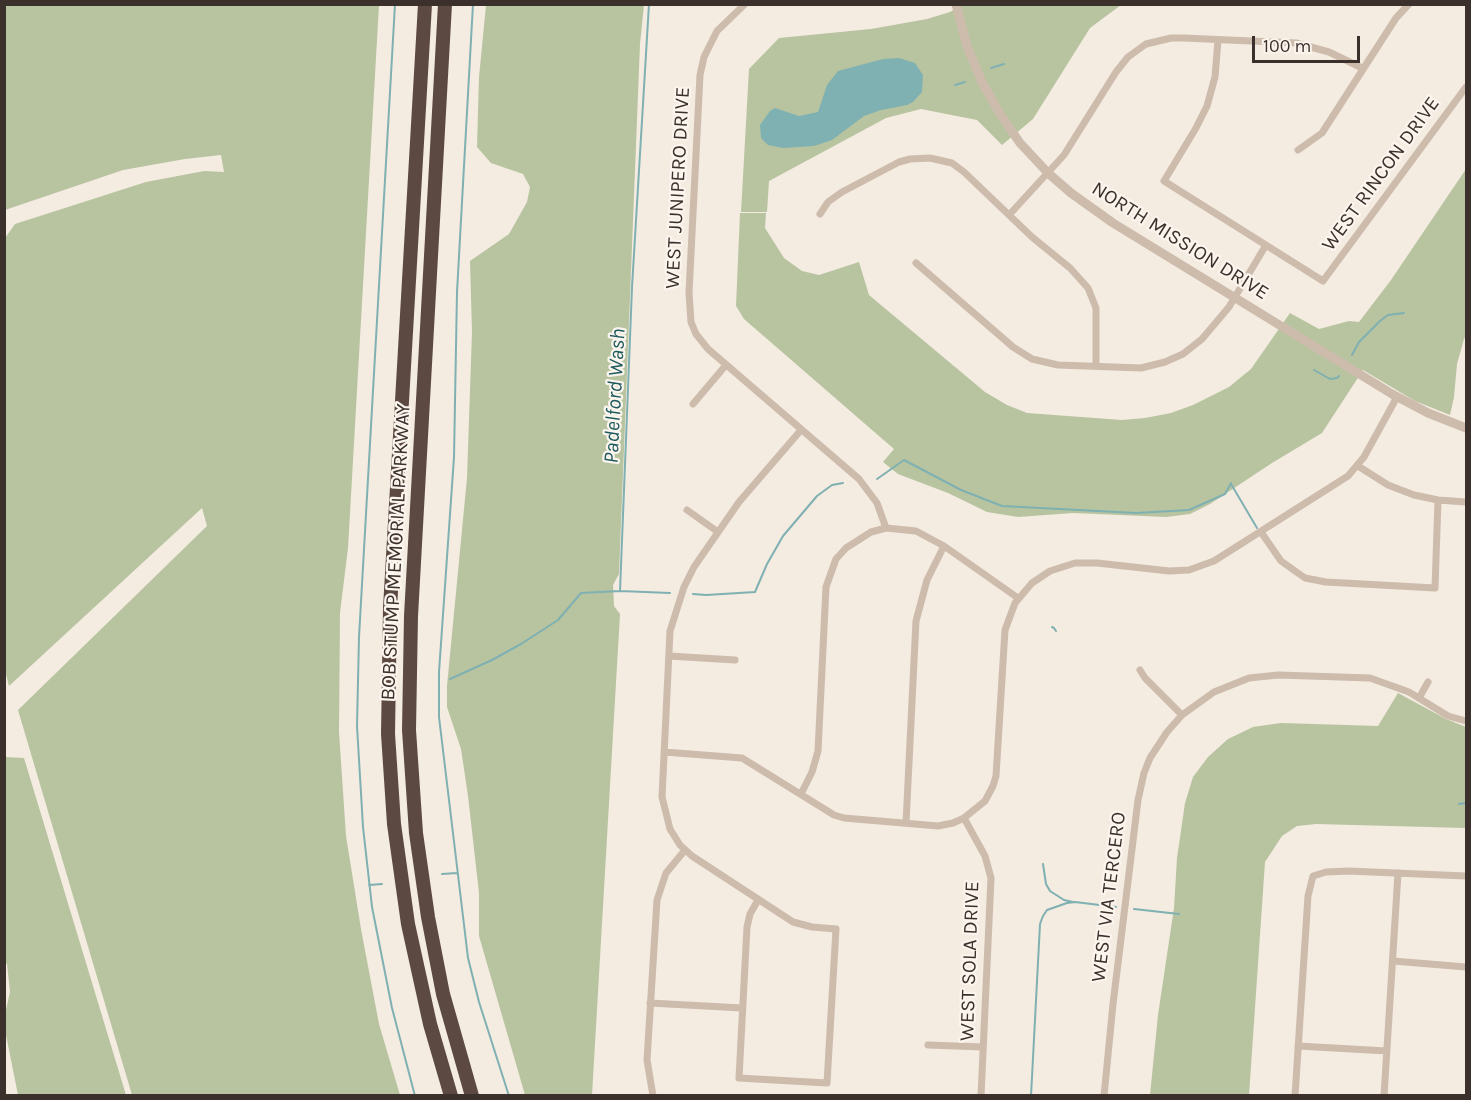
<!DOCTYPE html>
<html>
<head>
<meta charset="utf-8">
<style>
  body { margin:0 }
  #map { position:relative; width:1471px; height:1100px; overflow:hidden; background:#f4ebe1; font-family:Karla,sans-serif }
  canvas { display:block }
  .frame { position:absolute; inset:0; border:6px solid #3b302b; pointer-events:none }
  .scale { position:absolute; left:1252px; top:36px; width:108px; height:27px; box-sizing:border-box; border:3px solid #3b302b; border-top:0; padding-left:8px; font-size:18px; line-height:21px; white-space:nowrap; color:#3b302b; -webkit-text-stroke:4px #fbf5ee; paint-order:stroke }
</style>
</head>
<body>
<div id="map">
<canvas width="1471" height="1100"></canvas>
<div class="frame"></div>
<div class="scale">100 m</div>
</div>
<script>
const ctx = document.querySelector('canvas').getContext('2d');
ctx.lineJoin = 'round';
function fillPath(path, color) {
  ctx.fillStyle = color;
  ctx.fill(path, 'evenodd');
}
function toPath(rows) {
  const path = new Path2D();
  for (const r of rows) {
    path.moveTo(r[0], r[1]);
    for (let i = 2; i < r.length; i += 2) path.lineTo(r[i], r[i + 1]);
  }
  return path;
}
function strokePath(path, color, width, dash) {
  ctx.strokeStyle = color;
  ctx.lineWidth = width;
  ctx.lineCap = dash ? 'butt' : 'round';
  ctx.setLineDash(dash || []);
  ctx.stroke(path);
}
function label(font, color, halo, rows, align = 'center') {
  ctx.font = font + ' Karla,sans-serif';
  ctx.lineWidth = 4.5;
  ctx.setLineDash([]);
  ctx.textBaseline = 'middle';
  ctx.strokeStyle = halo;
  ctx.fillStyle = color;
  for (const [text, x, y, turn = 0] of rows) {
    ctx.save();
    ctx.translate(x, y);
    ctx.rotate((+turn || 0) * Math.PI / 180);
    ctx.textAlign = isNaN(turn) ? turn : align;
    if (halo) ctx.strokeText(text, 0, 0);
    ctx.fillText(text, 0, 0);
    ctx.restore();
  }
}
fillPath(toPath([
  [5,4,379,5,348,548,340,613,339,732,346,836,361,929,379,1024,400,1095,132,1095,18,710,207,526,202,508,9,686,4,666,5,238,15,224,146,182,204,171,224,172,221,155,185,159,123,170,5,210],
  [486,5,644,5,640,44,619,574,613,585,614,606,620,614,592,1095,525,1095,479,936,479,893,468,796,461,749,447,707,447,686,467,478,472,332,470,261,509,234,527,202,530,187,523,174,491,163,477,147,479,77],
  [962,5,1121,5,1090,28,1033,119,1002,145,977,120,921,109,886,118,769,181,767,212,741,212,749,69,779,38,871,29,927,19,950,12],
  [1466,169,1466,336,1464,339,1457,364,1454,397,1450,415,1415,401,1363,370,1322,433,1272,463,1210,504,1190,514,1166,517,1073,513,1018,517,987,512,948,493,898,474,883,462,894,449,744,319,736,306,740,213,766,213,765,228,784,258,802,271,819,275,859,262,869,295,985,392,1007,405,1027,413,1122,420,1145,418,1171,413,1193,405,1229,387,1251,369,1290,313,1319,329,1349,321,1359,322,1391,280],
  [1398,693,1446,719,1466,727,1466,828,1316,824,1297,826,1282,836,1265,862,1249,1095,1150,1095,1158,1015,1174,908,1177,858,1185,803,1193,777,1208,757,1228,739,1253,727,1281,723,1378,726],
  [5,757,24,758,126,1095,18,1095,4,1025,5,1014,10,992,7,964,4,961]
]), '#b8c4a0');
fillPath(toPath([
  [899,58,915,63,923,75,922,92,913,102,907,105,881,110,864,116,832,140,814,146,783,148,768,145,761,138,760,125,770,111,775,108,799,116,818,112,827,85,838,71,883,59]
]), '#7fb0b2');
strokePath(toPath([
  [395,4,359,637,357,726,363,827,372,907,392,1008,415,1096],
  [473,4,457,292,454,457,439,672,439,717,468,958,479,1002,509,1096],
  [991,68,1004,64],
  [955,85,965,82],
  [1352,355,1359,342,1380,321,1388,315,1404,313],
  [1314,370,1330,379,1337,378,1339,376],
  [877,479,904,460,961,490,1002,506,1136,513,1189,510,1225,494,1231,483],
  [1231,484,1257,528],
  [620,591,632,287,649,4],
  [693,594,706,595,755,592,767,564,783,536,817,496,832,485,843,483],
  [1052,627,1054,628,1056,631],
  [450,679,492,660,521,644,558,620,581,593,620,591,670,593],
  [1459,804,1466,803],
  [1043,864,1046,884,1050,891,1064,900,1073,902],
  [442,874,457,873],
  [369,885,382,884],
  [1134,909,1179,914],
  [1031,1096,1040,924,1043,916,1047,910,1067,903,1075,902,1116,907]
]), '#7fb0b2', 2);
strokePath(toPath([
  [745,4,717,31,704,57,700,75,689,293,691,322,696,334,708,349,859,479,877,503,886,528],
  [1218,40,1215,77,1207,106,1196,128,1164,181,1323,281,1466,87],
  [1298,150,1322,133,1396,18,1409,4],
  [820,214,828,202,842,192,899,162,910,159,930,158,952,163,964,172,1032,237,1070,268,1088,288,1096,308,1096,366],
  [1009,215,1064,155,1116,72,1128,57,1146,44,1171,38,1184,38,1296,43,1329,52,1362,68],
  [916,263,1013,347,1032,359,1058,365,1141,368,1165,362,1183,354,1202,339,1229,307,1266,245],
  [693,404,726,365],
  [1358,466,1388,485,1414,495,1438,500,1466,502],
  [687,510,718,532],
  [1261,532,1281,561,1305,578,1326,582,1435,588,1438,500],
  [669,656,735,660],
  [1140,670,1145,678,1182,715],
  [1419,698,1428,682],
  [664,752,742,758,834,815,844,818,938,826,953,823,964,818,985,801,993,786,996,776,1005,630,1015,603,1032,583,1050,571,1075,563,1097,563,1169,571,1189,570,1214,561,1348,476,1364,457,1397,397],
  [801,794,812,772,818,751,826,587,836,559,846,548,871,532,886,528,916,531,944,546,1018,598],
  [964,818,985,856,991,878,981,1096],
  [906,823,916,621,927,580,944,546],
  [758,900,750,914,747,927,739,1078,827,1083,836,929,812,927,793,922,692,856,680,845,670,829,662,797,670,631,684,587,694,567,739,502,801,430],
  [1393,961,1466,967],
  [650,1003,742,1008],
  [928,1045,983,1047],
  [1298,1046,1387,1051],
  [653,1096,647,1060,657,900,666,873,685,850],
  [1104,1096,1113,1004,1138,800,1144,773,1150,758,1167,732,1182,715,1214,692,1249,678,1278,675,1370,678,1409,692,1448,716,1466,721],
  [1295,1096,1308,896,1313,876,1326,872,1348,871,1466,876],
  [1384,1096,1398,873]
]), '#cdbbac', 7);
strokePath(toPath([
  [956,4,967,46,982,82,1000,114,1020,143,1048,173,1071,193,1113,223,1392,394,1428,413,1466,428]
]), '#cdbbac', 9);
strokePath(toPath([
  [425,4,390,608,388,734,394,824,408,924,430,1024,451,1096],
  [445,4,411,616,409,730,416,833,428,917,443,994,472,1096]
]), '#5c4a42', 14);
label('20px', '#3b302b', '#fbf5ee', [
  ["WEST RINCON DRIVE",1381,174,-54],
  ["WEST JUNIPERO DRIVE",678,188,-87],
  ["NORTH MISSION DRIVE",1180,241,32],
  ["BOB STUMP MEMORIAL PARKWAY",396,552,-87],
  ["WEST VIA TERCERO",1109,897,-83],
  ["WEST SOLA DRIVE",970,961,-88]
]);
label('italic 21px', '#1f5a5e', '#fbf5ee', [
  ["Padelford Wash",615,396,-87]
]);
</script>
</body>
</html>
